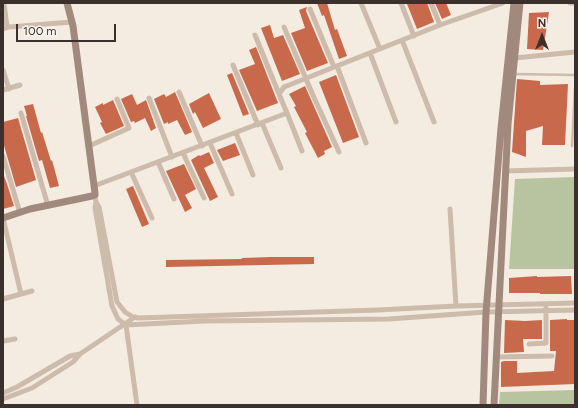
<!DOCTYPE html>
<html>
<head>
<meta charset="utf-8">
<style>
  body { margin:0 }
  #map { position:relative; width:578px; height:408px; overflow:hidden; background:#f4ebe1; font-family:Figtree,sans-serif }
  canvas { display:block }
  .frame { position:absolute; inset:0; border:4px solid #3b302b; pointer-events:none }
  .north { position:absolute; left:522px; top:16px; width:40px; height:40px; -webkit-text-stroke:3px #fbf5ee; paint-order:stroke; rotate:0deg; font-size:11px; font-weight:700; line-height:16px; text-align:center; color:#3b302b }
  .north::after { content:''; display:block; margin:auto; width:14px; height:18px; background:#3b302b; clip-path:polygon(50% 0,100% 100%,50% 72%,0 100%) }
  .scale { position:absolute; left:16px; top:24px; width:100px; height:18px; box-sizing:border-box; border:2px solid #3b302b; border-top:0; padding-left:5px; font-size:12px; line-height:14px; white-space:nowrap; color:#3b302b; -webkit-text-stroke:3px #fbf5ee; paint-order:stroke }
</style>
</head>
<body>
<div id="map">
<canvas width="578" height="408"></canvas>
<div class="frame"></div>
<div class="north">N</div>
<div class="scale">100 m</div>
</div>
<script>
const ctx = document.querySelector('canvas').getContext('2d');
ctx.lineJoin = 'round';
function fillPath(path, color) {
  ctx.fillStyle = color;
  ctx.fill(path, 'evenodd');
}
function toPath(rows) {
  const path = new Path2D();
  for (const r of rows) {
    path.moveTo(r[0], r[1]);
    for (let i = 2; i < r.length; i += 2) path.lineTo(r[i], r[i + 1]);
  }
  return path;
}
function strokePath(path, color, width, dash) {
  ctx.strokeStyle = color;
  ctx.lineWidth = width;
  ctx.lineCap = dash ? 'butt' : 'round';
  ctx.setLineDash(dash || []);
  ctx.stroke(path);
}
fillPath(toPath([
  [575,177,575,269,509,269,515,179],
  [575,390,575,405,499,405,500,392]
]), '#b8c4a0');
fillPath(toPath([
  [317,3,327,3,335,30,337,29,347,56,339,59,324,15,322,16],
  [410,3,427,3,434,22,417,29,407,4],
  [435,3,446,3,451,15,442,19],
  [307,7,306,11,328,63,307,71,291,33,305,28,299,10],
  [549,12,543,50,527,49,529,13],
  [270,25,274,38,283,35,300,74,282,81,261,28],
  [256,47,278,103,257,111,239,70,255,64,249,50],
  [232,73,249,114,243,116,227,75],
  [336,75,359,137,343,143,319,82],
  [517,79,540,81,540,85,568,84,565,145,542,145,543,126,526,131,526,157,512,152],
  [305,86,332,147,324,151,325,154,318,158,305,133,307,132,294,107,296,106,289,94],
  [175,92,192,132,185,135,177,120,168,124,168,122,164,124,154,99,164,94,166,97],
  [209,93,221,119,203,128,195,112,193,114,189,104],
  [132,94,137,105,146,100,156,128,151,131,145,118,135,123,134,121,131,122,121,99],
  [113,100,124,126,106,134,100,123,102,122,95,107,103,103,103,105],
  [33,104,41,133,42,132,51,161,52,160,59,186,50,188,42,160,39,161,26,116,27,116,24,106],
  [18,118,36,180,16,187,3,142,3,122],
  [235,143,240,155,223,161,217,150],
  [209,152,214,163,204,168,218,197,210,201,191,160,199,155,200,156],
  [184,164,196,189,185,195,192,208,185,212,166,171],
  [3,176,4,176,7,184,14,206,3,209],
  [133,186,149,224,142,227,126,189],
  [271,257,314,257,314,264,166,267,166,260,242,259,242,258],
  [537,276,537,277,571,276,572,294,540,294,540,293,509,293,509,278],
  [567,319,567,320,575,320,575,384,501,387,501,362,504,361,517,361,517,373,554,371,556,351,550,351,550,320],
  [505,320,525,321,542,320,542,339,523,339,524,352,504,353]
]), '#c8694b');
strokePath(toPath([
  [514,74,575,75],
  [572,146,575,88]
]), '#cdbbac', 2.5);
strokePath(toPath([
  [4,3,7,27],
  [361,3,380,49],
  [401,3,414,36],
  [431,3,440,25],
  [570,3,575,3],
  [310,9,334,67],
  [284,27,312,93,339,152],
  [3,29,9,27,72,22],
  [255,35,279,94],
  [402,40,434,122],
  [370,53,396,122],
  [515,58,575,52],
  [233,65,258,125],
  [337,66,366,143],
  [3,70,9,89],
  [3,90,20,85],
  [179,92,202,146],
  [149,98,172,157],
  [21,113,48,206],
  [287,113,302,151],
  [262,123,281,168],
  [236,133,253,175],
  [210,143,232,194],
  [89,146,129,128,117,99],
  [183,153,204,198],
  [3,156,20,213],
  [158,162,174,199],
  [505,171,575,169],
  [131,172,152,218],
  [94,186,287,113,279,94,284,87,440,25,503,3],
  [95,195,96,202,95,208,112,306,118,319,126,325,204,321,389,319,486,312,575,310],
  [96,202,99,207,117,302,125,312,133,317,138,318,378,310,456,306,575,303],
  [450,209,456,306],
  [3,218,21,294],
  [3,299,32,291],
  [126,325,137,405],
  [3,341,15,339],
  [529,344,546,343,546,308],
  [496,357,552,356],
  [3,393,17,387,70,356,80,354,135,317],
  [3,399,32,388,73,362,80,354]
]), '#cdbbac', 5);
strokePath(toPath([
  [3,218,30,209,92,196,95,195,95,193,73,26,67,3],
  [483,405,486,312,501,128,514,3],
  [494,405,508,124,520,3]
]), '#a18a7d', 7);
</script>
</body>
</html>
